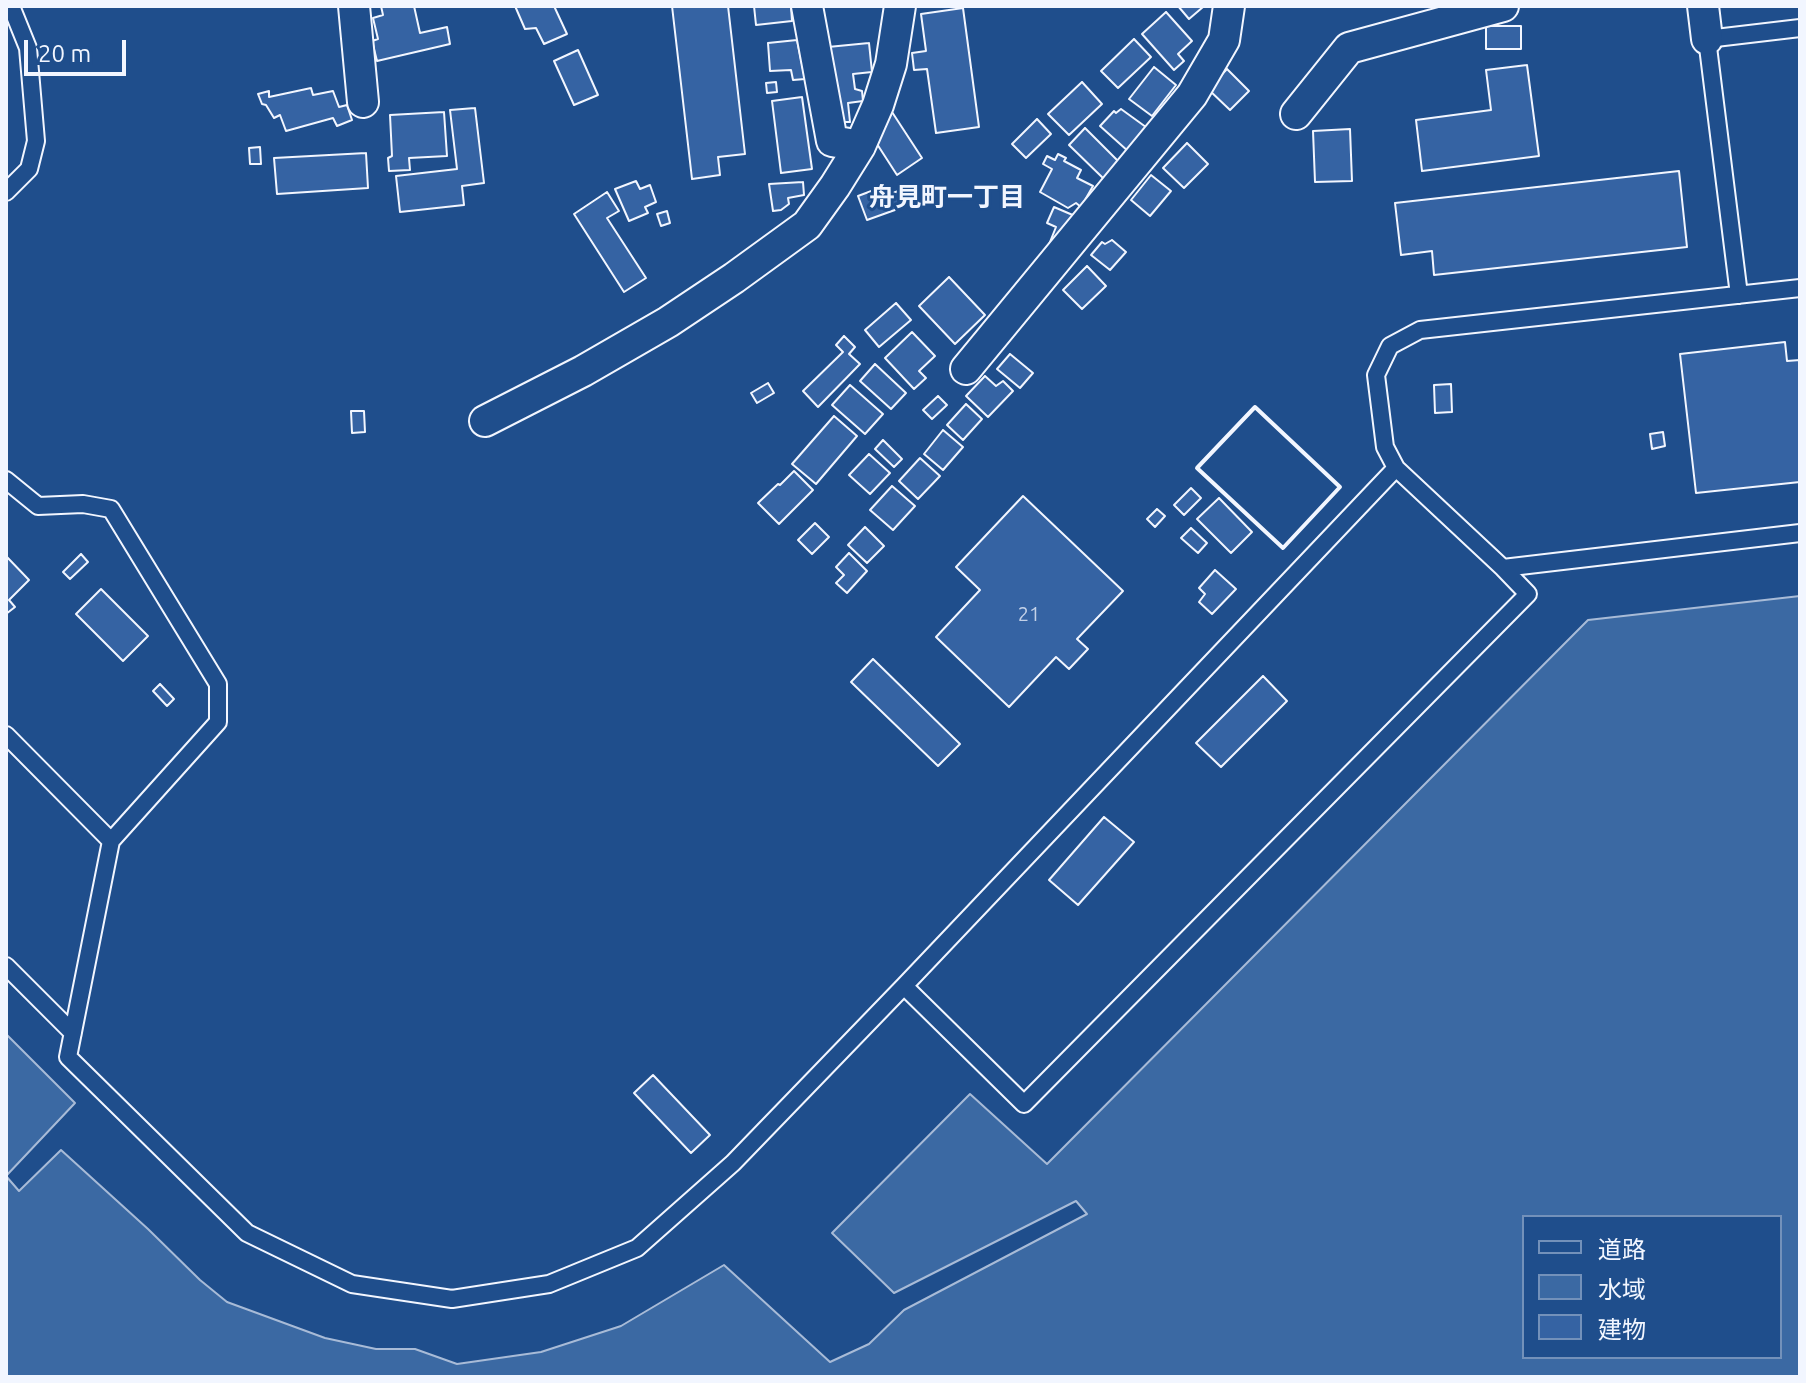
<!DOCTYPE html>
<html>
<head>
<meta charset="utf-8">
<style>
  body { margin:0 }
  #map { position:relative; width:1806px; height:1383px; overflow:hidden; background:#1f4e8c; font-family:Ubuntu,"Noto Sans JP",sans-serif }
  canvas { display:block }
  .frame { position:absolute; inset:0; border:8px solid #f2f6ff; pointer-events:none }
  .legend { position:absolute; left:1522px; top:1215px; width:260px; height:144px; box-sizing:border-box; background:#1f4e8c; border:2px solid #7391ba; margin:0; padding:10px 14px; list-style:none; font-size:24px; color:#f2f6ff }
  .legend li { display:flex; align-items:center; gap:16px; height:40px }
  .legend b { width:40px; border:2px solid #7391ba }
  .scale { position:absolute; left:24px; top:40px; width:102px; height:36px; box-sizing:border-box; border:4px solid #f2f6ff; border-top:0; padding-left:10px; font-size:24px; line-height:28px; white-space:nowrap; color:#f2f6ff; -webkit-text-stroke:6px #1f4e8c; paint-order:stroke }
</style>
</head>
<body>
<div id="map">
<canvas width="1806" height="1383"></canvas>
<div class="frame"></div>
<ul class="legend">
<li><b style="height:10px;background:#1f4e8c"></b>道路</li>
<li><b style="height:22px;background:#3b69a3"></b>水域</li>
<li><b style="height:22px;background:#3563a3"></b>建物</li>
</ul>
<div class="scale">20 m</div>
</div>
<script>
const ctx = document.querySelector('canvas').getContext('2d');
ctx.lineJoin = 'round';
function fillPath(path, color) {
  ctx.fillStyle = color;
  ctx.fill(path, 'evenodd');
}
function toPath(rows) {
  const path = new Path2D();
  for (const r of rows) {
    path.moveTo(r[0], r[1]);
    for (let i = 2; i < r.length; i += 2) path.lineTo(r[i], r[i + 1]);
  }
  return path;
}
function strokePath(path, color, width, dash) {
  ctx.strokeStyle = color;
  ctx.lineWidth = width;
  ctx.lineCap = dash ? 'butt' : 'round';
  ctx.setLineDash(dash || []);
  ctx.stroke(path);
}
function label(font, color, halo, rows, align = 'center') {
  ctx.font = font + ' Ubuntu,"Noto Sans JP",sans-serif';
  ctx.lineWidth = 6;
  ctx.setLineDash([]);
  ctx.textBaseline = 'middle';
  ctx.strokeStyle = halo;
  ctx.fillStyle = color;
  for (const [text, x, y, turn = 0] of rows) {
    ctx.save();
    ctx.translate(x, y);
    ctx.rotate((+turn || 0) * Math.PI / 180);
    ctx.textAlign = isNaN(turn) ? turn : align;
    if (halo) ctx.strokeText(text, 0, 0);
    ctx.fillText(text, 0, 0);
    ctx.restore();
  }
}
const water = toPath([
  [1800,596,1800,1377,6,1377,6,1176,19,1191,61,1150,148,1229,200,1280,227,1302,325,1338,376,1349,415,1349,457,1364,541,1352,621,1326,724,1265,830,1362,869,1344,904,1310,1087,1214,1076,1201,894,1293,832,1233,970,1094,1047,1164,1588,620,1800,596],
  [1524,1217,1780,1217,1780,1357,1524,1357,1524,1217],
  [6,1034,75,1103,6,1176,6,1034]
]);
fillPath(water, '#3b69a3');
strokePath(water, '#a8bbd7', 2);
const building = toPath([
  [381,6,414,6,420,33,447,27,450,44,377,61,372,41,378,39,373,18,383,15,381,6],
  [515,6,554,6,567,34,544,44,536,28,525,29,515,6],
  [672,6,728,6,745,154,718,157,720,175,692,179,672,6],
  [754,6,791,6,792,21,756,25,754,6],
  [1178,6,1202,6,1203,7,1189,19,1178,6],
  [963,8,979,127,936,133,927,69,914,70,912,53,926,51,921,14,963,8],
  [1166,12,1192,41,1178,54,1184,61,1174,70,1142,34,1166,12],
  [1486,26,1521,26,1521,49,1486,49,1486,26],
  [1134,39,1151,57,1118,88,1101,71,1134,39],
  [797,40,805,79,793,80,791,70,770,71,768,43,797,40],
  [869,43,872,72,853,74,855,89,862,91,863,101,848,103,850,122,841,122,828,47,869,43],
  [578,50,598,95,574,105,554,61,578,50],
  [1527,65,1539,156,1422,171,1416,120,1491,110,1486,70,1527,65],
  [1154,67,1176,85,1152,116,1129,99,1154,67],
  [1227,69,1249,91,1230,110,1208,89,1227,69],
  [776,82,777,92,767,93,766,83,776,82],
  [1082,82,1102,104,1069,135,1048,114,1082,82],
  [311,88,313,95,333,91,339,107,347,105,352,120,337,126,333,118,286,131,280,115,274,118,266,105,262,104,258,94,269,91,269,97,311,88],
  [802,97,812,169,781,173,772,101,802,97],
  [475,108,484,183,462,186,464,205,400,212,396,176,457,169,450,110,475,108],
  [1121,109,1150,130,1129,152,1100,126,1114,111,1116,113,1121,109],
  [444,112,447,156,409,158,410,170,389,171,388,158,392,156,390,115,444,112],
  [892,112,922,158,897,175,877,144,892,112],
  [1037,119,1051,134,1026,158,1012,144,1037,119],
  [1085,128,1120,163,1104,179,1069,145,1085,128],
  [1350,129,1352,181,1315,182,1313,131,1350,129],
  [1187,143,1208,164,1184,188,1163,168,1187,143],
  [260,147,261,164,250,164,249,148,260,147],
  [366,153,368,188,277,194,274,158,366,153],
  [1058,154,1066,158,1064,161,1081,170,1077,178,1093,186,1081,207,1076,203,1068,208,1040,192,1052,169,1043,164,1047,156,1055,160,1058,154],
  [1679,171,1687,247,1434,275,1432,251,1401,255,1395,203,1679,171],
  [1151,175,1171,191,1150,216,1131,200,1151,175],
  [636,181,640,189,650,185,656,202,645,207,648,213,629,221,615,189,636,181],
  [803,182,804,195,788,198,789,204,781,210,773,211,769,184,803,182],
  [914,185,920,201,867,220,858,196,882,187,885,196,914,185],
  [607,192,619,211,607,218,646,278,624,292,574,214,607,192],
  [1054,207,1075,216,1048,247,1056,227,1047,223,1054,207],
  [667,211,670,223,661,226,657,214,667,211],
  [1112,240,1126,252,1110,270,1091,255,1102,242,1105,244,1112,240],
  [1087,266,1106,286,1082,309,1063,290,1087,266],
  [949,277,985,315,955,344,919,306,949,277],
  [896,303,911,320,879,347,865,330,896,303],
  [912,332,935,356,919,371,926,378,914,389,885,358,912,332],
  [844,336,855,347,849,354,860,364,818,407,803,391,843,352,836,345,844,336],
  [1785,342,1787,361,1800,360,1800,482,1696,493,1680,354,1785,342],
  [1010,354,1033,373,1020,388,997,369,1010,354],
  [875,364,906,393,891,409,860,381,875,364],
  [985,376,996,386,1003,381,1013,391,988,417,966,396,985,376],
  [768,383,774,393,757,403,751,393,768,383],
  [1451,384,1452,412,1435,413,1434,385,1451,384],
  [850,385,883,414,865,434,832,405,850,385],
  [938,396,947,405,932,419,923,410,938,396],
  [966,404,982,419,963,440,947,425,966,404],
  [351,411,364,411,365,432,352,433,351,411],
  [834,416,857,436,816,484,792,464,834,416],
  [943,430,963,447,943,470,924,454,943,430],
  [1663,432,1665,446,1652,449,1650,434,1663,432],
  [883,440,902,459,894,467,875,449,883,440],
  [869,454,890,473,870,494,849,475,869,454],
  [920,458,940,476,918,499,899,481,920,458],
  [794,471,813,490,779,524,758,503,778,484,780,485,794,471],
  [892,486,915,506,893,530,870,510,892,486],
  [1191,488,1201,498,1184,515,1174,505,1191,488],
  [1023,496,1123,591,1077,639,1088,649,1069,669,1056,657,1009,707,936,637,980,590,956,567,1023,496],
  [1219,498,1252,532,1231,553,1197,519,1219,498],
  [1157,509,1165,516,1155,527,1147,519,1157,509],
  [815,523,829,537,812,554,798,540,815,523],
  [865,527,884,546,867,563,848,545,865,527],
  [1191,528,1207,543,1198,553,1181,538,1191,528],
  [849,553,867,571,847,593,836,583,844,575,836,567,849,553],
  [81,554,88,562,70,579,63,572,81,554],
  [6,556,29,580,9,600,15,607,6,614,6,556],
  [1215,570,1236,589,1212,614,1199,602,1205,594,1199,588,1215,570],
  [101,589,148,636,123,661,76,614,101,589],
  [873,659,960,744,938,766,851,682,873,659],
  [1263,676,1287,701,1221,767,1196,743,1263,676],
  [160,684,174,699,167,706,153,691,160,684],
  [1104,817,1134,842,1078,905,1049,880,1104,817],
  [653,1075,710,1135,691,1153,634,1093,653,1075]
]);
fillPath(building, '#3563a3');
strokePath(building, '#f2f6ff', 2);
const lane = toPath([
  [6,192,29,169,36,141,28,48,11,6],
  [1739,295,1707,39,1800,28],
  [6,480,38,506,83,504,111,509,218,684,218,722,111,841],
  [1503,568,1396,468,1385,447,1376,375,1390,346,1420,330,1800,288],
  [6,735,111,841,68,1057,247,1233,352,1284,452,1299,549,1284,637,1248,733,1163,904,986,1396,468],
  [6,966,73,1033],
  [904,986,1024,1104,1528,594,1503,568,1800,533]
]);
const street = toPath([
  [354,6,363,102],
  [807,6,832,141,860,146],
  [1703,6,1707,39],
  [1296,114,1349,48,1503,6],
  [966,369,1192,95,1224,40,1229,6],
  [485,421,583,371,668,322,734,278,807,225,835,186,860,146,878,105,891,64,900,6]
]);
strokePath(lane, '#f2f6ff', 20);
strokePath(street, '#f2f6ff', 34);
strokePath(lane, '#1f4e8c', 16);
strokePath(street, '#1f4e8c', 30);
strokePath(toPath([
  [1255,407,1340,487,1283,548,1197,468,1255,407]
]), '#f2f6ff', 4);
label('20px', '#c3d1e8', null, [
  ["21",1029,614]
]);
label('bold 26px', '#f2f6ff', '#1f4e8c', [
  ["舟見町一丁目",947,197]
]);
</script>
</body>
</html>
